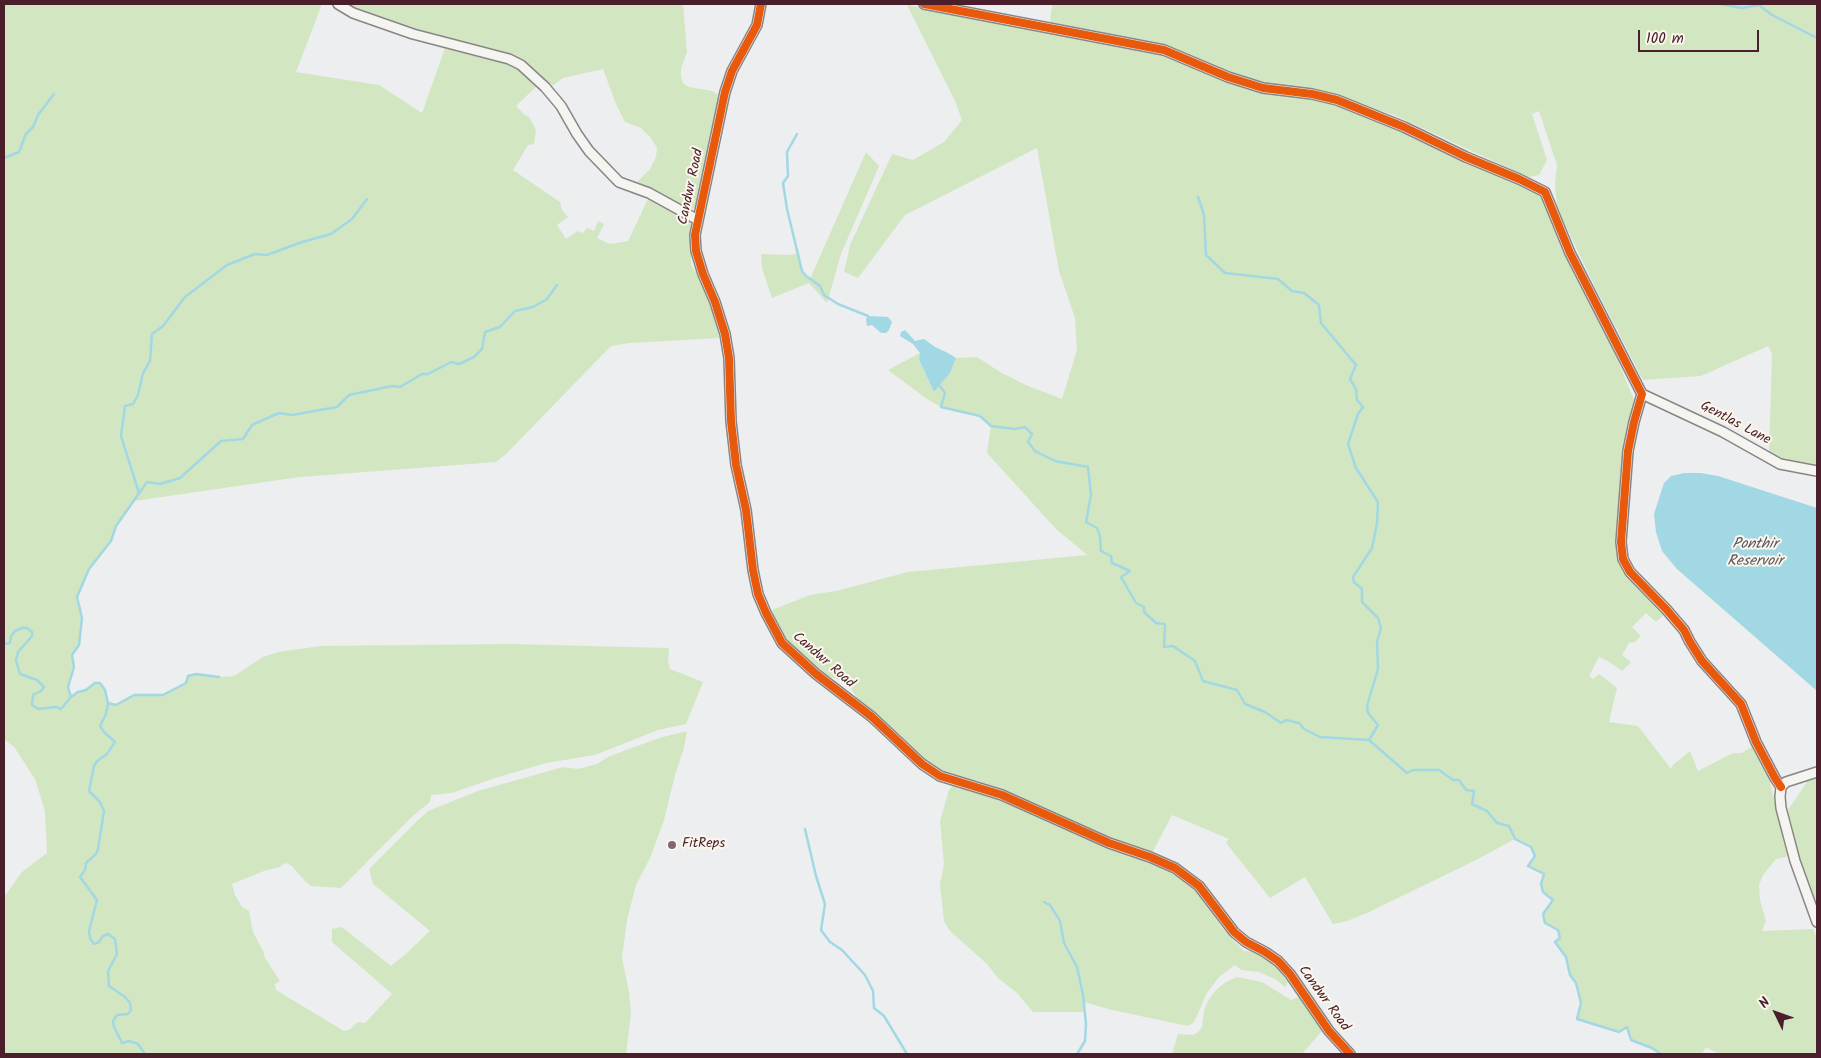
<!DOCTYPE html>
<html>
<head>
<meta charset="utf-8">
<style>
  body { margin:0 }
  #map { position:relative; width:1821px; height:1058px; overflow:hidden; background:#eceef0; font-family:Kalam,sans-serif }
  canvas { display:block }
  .frame { position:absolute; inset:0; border:5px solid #4a1f2b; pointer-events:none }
  .north { position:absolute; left:1751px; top:988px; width:50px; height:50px; -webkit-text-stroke:4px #fbf7ec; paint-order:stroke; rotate:312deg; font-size:14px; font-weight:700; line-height:20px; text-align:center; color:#4a1f2b }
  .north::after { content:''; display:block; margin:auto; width:18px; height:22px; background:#4a1f2b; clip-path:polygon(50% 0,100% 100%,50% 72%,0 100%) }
  .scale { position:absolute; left:1638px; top:30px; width:121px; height:22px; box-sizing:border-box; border:2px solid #4a1f2b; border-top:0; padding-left:6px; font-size:15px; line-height:18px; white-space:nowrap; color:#4a1f2b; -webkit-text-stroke:4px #fbf7ec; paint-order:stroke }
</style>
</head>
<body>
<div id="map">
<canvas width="1821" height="1058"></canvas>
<div class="frame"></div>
<div class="north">N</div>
<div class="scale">100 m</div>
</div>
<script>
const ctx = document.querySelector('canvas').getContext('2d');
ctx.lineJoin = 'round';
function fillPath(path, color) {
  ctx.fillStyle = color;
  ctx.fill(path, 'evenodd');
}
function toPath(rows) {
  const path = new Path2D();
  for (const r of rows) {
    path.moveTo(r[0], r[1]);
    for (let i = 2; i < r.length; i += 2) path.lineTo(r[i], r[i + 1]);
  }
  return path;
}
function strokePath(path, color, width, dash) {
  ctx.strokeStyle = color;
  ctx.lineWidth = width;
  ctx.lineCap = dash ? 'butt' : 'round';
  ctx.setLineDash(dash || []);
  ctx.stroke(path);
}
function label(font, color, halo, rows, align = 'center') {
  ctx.font = font + ' Kalam,sans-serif';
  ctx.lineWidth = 4;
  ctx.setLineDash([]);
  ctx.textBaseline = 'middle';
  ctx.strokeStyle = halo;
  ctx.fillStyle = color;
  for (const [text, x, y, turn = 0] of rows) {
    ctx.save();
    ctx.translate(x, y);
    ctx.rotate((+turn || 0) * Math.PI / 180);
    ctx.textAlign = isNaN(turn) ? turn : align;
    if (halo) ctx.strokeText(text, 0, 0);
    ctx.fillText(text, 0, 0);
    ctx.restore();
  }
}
fillPath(toPath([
  [4,4,322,4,296,72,379,85,422,113,445,48,469,53,513,64,539,84,516,106,526,116,528,115,536,130,534,144,528,145,513,170,560,202,562,210,568,217,557,225,566,239,578,231,583,233,587,228,594,231,598,221,604,224,597,238,610,244,628,241,649,197,681,213,691,224,691,265,703,284,714,312,719,338,630,343,611,346,506,454,496,462,300,477,134,501,116,526,111,541,89,569,77,597,82,618,79,645,72,655,74,667,68,687,71,697,78,692,86,690,95,683,100,683,105,690,108,703,116,705,134,695,163,695,186,683,188,676,196,674,219,677,234,676,263,657,278,652,320,646,510,644,669,648,668,660,670,669,703,682,686,724,658,730,595,755,546,763,495,778,452,793,431,795,430,802,414,815,341,888,311,886,306,882,291,865,285,863,280,867,264,871,232,884,235,895,242,907,249,911,253,932,263,951,265,958,280,981,275,984,276,990,344,1031,349,1030,358,1022,365,1023,392,994,332,942,332,929,342,927,391,966,408,952,430,931,373,884,369,869,415,823,428,811,478,791,563,767,578,769,597,764,610,756,659,738,687,731,684,748,675,775,664,820,651,856,636,885,627,920,622,958,629,992,631,1014,626,1054,4,1054,4,897,22,872,47,853,45,811,35,779,14,747,4,739],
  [344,4,683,4,687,52,681,69,681,77,683,83,689,87,712,91,719,95,720,101,698,203,693,209,685,208,635,184,650,169,656,157,657,148,651,138,641,128,625,122,616,104,603,69,563,78,552,86,531,68,512,57,452,41,386,20,355,10],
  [1052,4,1817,4,1817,466,1782,460,1769,453,1772,354,1768,346,1701,376,1643,380,1596,289,1557,208,1555,184,1557,165,1539,111,1532,114,1547,160,1539,175,1528,177,1394,115,1336,96,1277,86,1235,75,1160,46,1115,35,1050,24],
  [907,5,1013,24,1163,54,1229,81,1275,94,1309,97,1337,104,1401,129,1455,158,1525,187,1545,198,1602,322,1634,400,1624,453,1618,562,1635,582,1666,613,1656,622,1646,613,1632,627,1641,636,1635,642,1629,643,1622,655,1631,662,1622,671,1608,661,1599,657,1589,676,1593,679,1599,674,1617,688,1609,722,1638,726,1671,769,1673,765,1690,751,1698,771,1733,753,1742,753,1753,746,1767,770,1787,854,1786,857,1776,859,1763,875,1759,885,1760,900,1766,921,1762,931,1813,929,1817,939,1817,1054,1719,1054,1706,1047,1702,1054,1661,1054,1652,1048,1631,1040,1627,1027,1619,1032,1577,1019,1581,1003,1576,983,1570,975,1566,957,1555,942,1560,937,1558,930,1545,923,1543,914,1553,900,1543,892,1541,884,1544,874,1528,866,1535,856,1531,847,1515,839,1476,860,1367,913,1347,921,1333,924,1305,877,1270,898,1226,843,1229,839,1172,815,1152,853,1138,850,1111,839,1004,791,978,781,952,776,936,769,918,756,860,703,848,683,822,674,790,646,779,628,772,610,810,595,836,591,908,572,1087,555,1056,529,987,453,991,426,980,416,941,407,927,399,888,370,920,353,919,361,934,392,950,373,956,358,977,357,1000,372,1028,386,1062,399,1077,350,1075,318,1059,271,1037,148,905,215,858,278,844,272,850,245,892,154,913,160,944,142,962,120,955,101],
  [866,152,879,166,841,254,827,303,809,283,772,298,762,268,761,254,790,255,799,253,802,271,810,279],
  [1817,777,1817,906,1799,856,1788,810,1809,779],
  [954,784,1000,797,1114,850,1161,866,1199,893,1222,928,1239,946,1244,951,1252,951,1263,955,1270,960,1281,971,1288,982,1285,987,1275,979,1259,972,1241,970,1235,965,1219,977,1207,993,1194,1022,1188,1026,1112,1010,1084,1002,1085,1012,1033,1012,1016,992,998,978,987,964,949,930,944,921,940,884,944,864,940,821,949,790],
  [1237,977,1262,982,1291,1000,1299,997,1322,1031,1302,1054,1172,1054,1178,1034,1193,1035,1198,1032,1202,1027,1204,1011,1209,999,1217,989,1226,982]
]), '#d2e7c1');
fillPath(toPath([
  [868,316,888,317,892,322,889,330,886,333,881,333,872,325,867,326,866,319],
  [905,330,915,341,924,339,935,347,948,353,956,358,950,373,934,392,919,360,920,353,913,344,900,336,901,332],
  [1684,473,1701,473,1718,476,1817,508,1817,691,1677,569,1662,551,1656,532,1654,514,1664,483,1671,476]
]), '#a1d8e3');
strokePath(toPath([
  [1720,4,1742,8,1759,5,1772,15,1817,38],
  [797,134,787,152,788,176,783,183,787,209,802,271,806,276,820,286,824,295,838,304,868,316],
  [4,158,19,152,26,134,33,127,38,115,54,94],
  [1198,197,1204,215,1206,255,1225,273,1278,279,1292,291,1304,293,1319,305,1321,323,1356,365,1350,379,1356,389,1357,400,1363,407,1358,414,1348,444,1356,468,1378,502,1377,524,1372,548,1353,577,1354,582,1362,589,1362,602,1378,618,1381,628,1377,642,1378,669,1367,706,1368,713,1378,725,1369,740],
  [940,386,945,393,941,407,980,416,991,426,1015,429,1025,427,1032,434,1028,442,1035,451,1055,461,1088,467,1091,495,1086,522,1097,528,1100,536,1101,551,1111,556,1112,563,1130,571,1121,577,1136,603,1144,607,1144,612,1156,623,1165,624,1164,647,1173,646,1195,661,1203,681,1237,690,1245,704,1265,712,1281,723,1286,720,1299,723,1304,729,1320,737,1369,740,1407,773,1413,770,1439,770,1453,780,1459,780,1466,790,1474,791,1472,804,1487,811,1497,823,1509,826,1515,839,1531,847,1535,856,1528,866,1544,874,1541,884,1543,892,1553,900,1543,914,1545,923,1558,930,1560,938,1555,942,1566,957,1570,975,1576,983,1581,1003,1577,1019,1619,1032,1627,1027,1631,1040,1652,1048,1661,1054],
  [139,493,121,436,125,406,133,404,138,395,143,373,150,361,152,334,163,326,185,297,227,265,255,254,267,255,302,242,331,234,352,219,367,199],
  [4,644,10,643,11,636,15,631,22,628,27,628,32,632,32,636,18,652,16,661,20,674,37,680,44,687,41,691,33,695,32,705,38,709,56,707,61,709,71,697,78,692,86,690,95,683,100,683,105,690,108,703,106,714,100,726,104,732,115,742,107,754,97,761,94,766,89,791,100,802,104,811,98,849,96,854,86,863,85,870,80,877,97,900,89,931,90,938,94,944,99,942,103,936,108,934,115,939,117,954,108,971,109,986,125,997,130,1003,131,1010,128,1014,117,1015,113,1021,114,1027,122,1043,129,1041,138,1044,145,1054],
  [71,697,68,687,74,667,72,655,79,645,82,618,77,597,89,569,111,541,116,526,147,482,160,484,180,478,221,441,243,439,252,425,279,413,292,415,337,407,349,395,392,386,400,387,422,374,428,374,451,362,459,364,474,357,482,349,485,332,500,327,515,311,533,307,547,299,557,285],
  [108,703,116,705,134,695,163,695,186,683,188,676,196,674,219,677],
  [805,829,816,876,825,904,821,930,830,942,842,950,865,975,873,991,874,1008,884,1016,907,1054],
  [1044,902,1050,905,1060,921,1064,943,1077,967,1083,995,1086,1024,1085,1041,1077,1054]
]), '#a1d8e3', 2.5);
const minor = toPath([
  [338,4,353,13,413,34,509,59,521,65,545,87,561,106,577,134,589,151,619,182,649,193,698,220],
  [761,4,757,25,732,71,725,92,695,235,696,251,703,274,715,302,725,334,729,358,731,421,736,465,746,510,753,570,758,594,766,613,782,643,816,674,872,717,922,764,940,776,1002,795,1109,843,1150,857,1175,868,1199,886,1234,932,1246,942,1265,952,1278,961,1290,974,1329,1031,1350,1054],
  [924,4,1164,50,1228,77,1263,88,1312,94,1337,100,1404,127,1466,157,1519,179,1545,192,1570,253,1642,394,1634,422,1628,451,1621,542,1623,559,1630,572,1666,609,1684,630,1690,642,1702,661,1741,704,1756,742,1775,778,1781,787],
  [1642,394,1723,432,1780,464,1817,471],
  [1781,787,1780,797,1781,808,1795,861,1817,922],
  [1781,787,1786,782,1817,772]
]);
strokePath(minor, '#8b8487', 12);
strokePath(minor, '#f4f4f1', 9);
strokePath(toPath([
  [761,4,757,25,732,71,725,92,695,235,696,251,703,274,715,302,725,334,729,358,731,421,736,465,746,510,753,570,758,594,766,613,782,643,816,674,872,717,922,764,940,776,1002,795,1109,843,1150,857,1175,868,1199,886,1234,932,1246,942,1265,952,1278,961,1290,974,1329,1031,1350,1054],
  [924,4,1164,50,1228,77,1263,88,1312,94,1337,100,1404,127,1466,157,1519,179,1545,192,1570,253,1642,394,1634,422,1628,451,1621,542,1623,559,1630,572,1666,609,1684,630,1690,642,1702,661,1741,704,1756,742,1775,778,1781,787]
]), '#e8590c', 8);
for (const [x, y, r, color] of [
  [672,845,5,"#836770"]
]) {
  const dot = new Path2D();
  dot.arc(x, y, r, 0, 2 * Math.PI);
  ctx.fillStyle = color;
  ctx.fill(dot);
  strokePath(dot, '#fbf7ec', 2);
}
label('14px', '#4a1f2b', '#fbf7ec', [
  ["Candwr Road",692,187,-78],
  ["Gentlas Lane",1735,424,28],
  ["Candwr Road",823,661,41],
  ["Candwr Road",1323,999,54]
]);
label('14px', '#4a1f2b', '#fbf7ec', [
  ["FitReps",682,845]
], 'left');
label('italic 15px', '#5a5461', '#fbf7ec', [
  ["Ponthir",1755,545],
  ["Reservoir",1755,562]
]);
</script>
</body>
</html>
